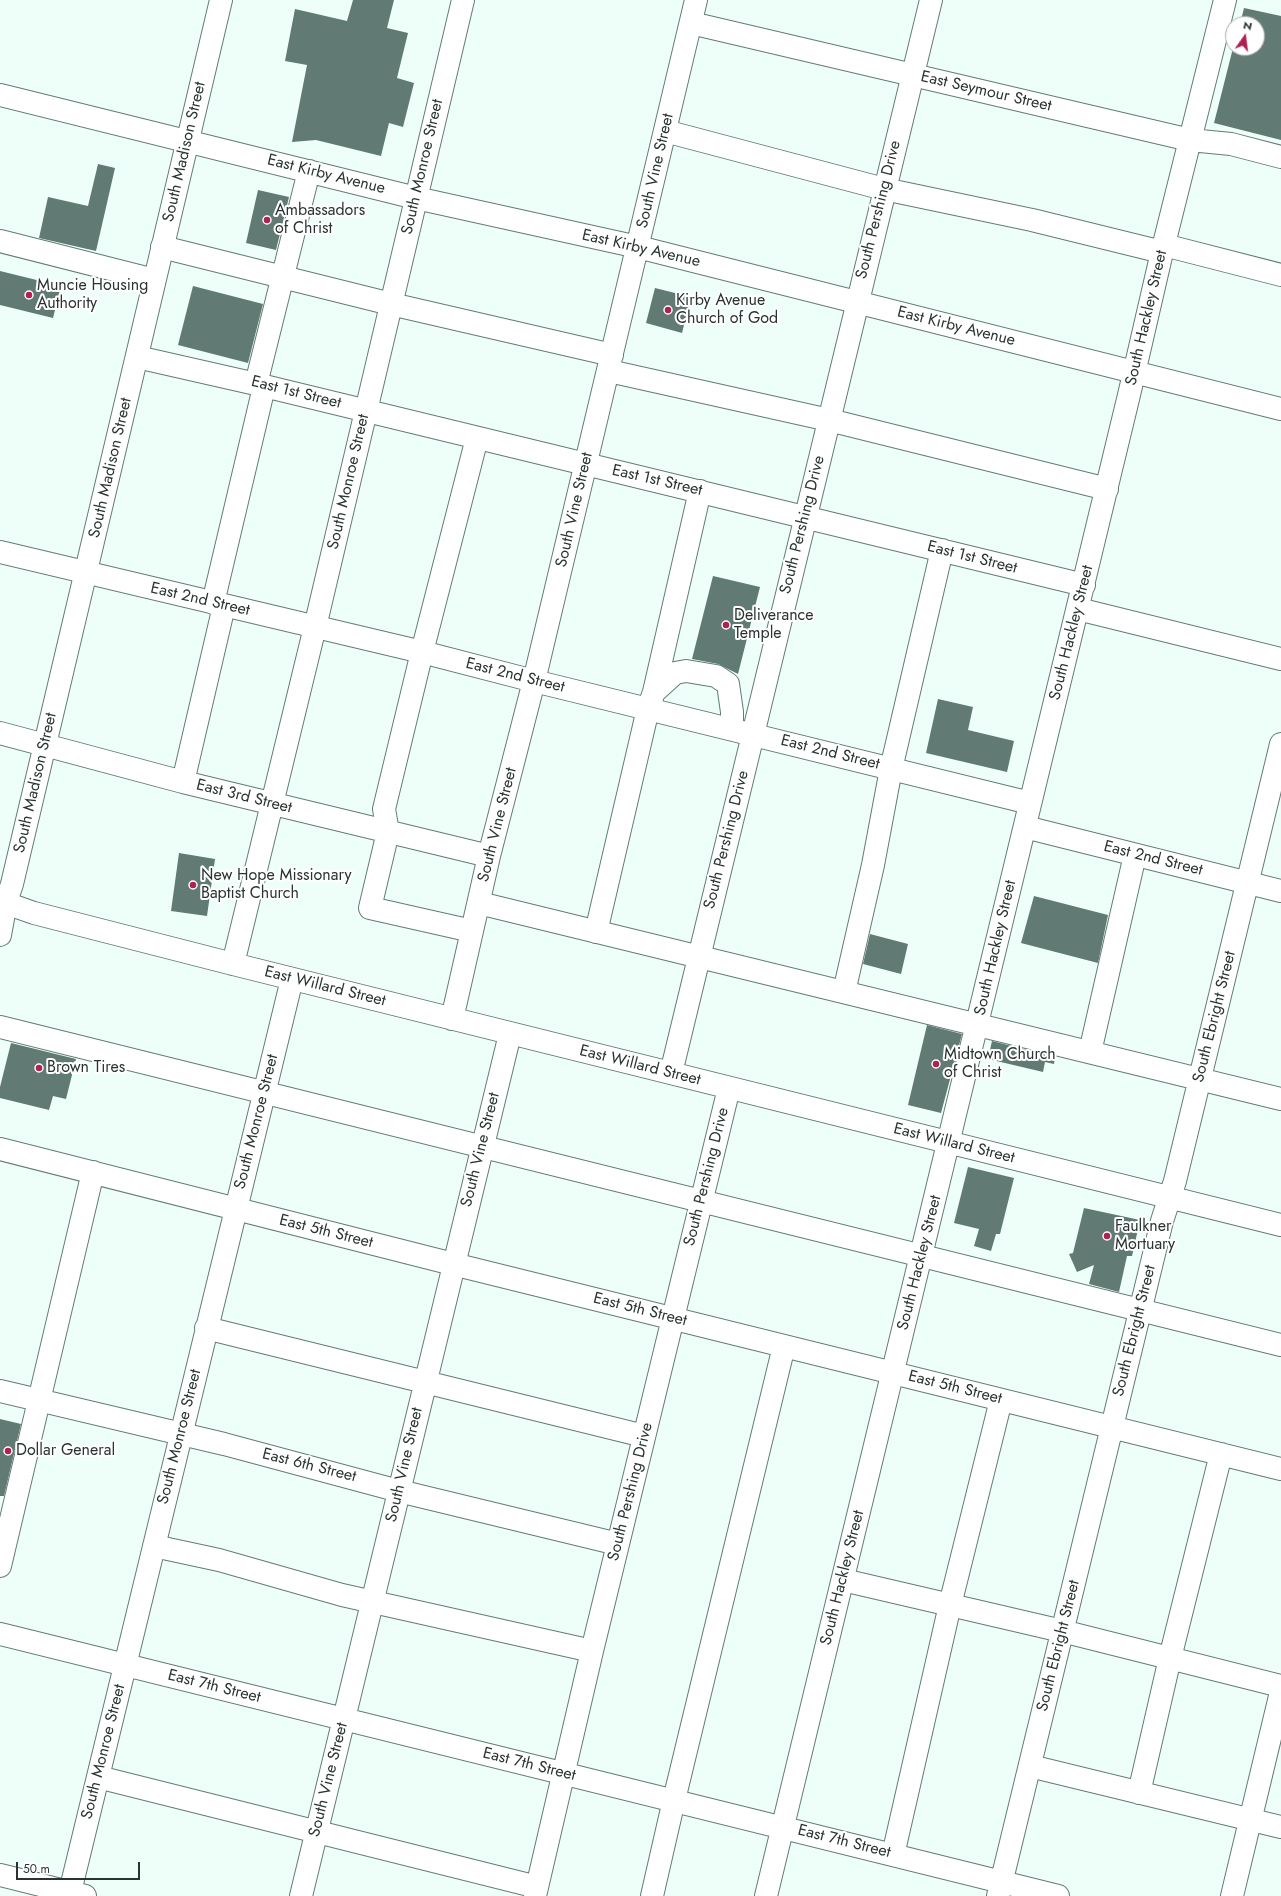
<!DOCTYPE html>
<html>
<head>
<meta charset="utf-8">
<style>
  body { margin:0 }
  #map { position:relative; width:1281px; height:1896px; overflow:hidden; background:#eefffa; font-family:Jost,sans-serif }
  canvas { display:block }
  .north { position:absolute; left:1225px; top:16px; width:40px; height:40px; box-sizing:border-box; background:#fff; border:1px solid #a9aead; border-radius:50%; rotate:14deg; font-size:11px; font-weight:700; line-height:16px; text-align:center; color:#293431 }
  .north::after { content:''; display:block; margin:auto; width:14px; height:18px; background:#b02053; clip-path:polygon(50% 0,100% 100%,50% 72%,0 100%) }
  .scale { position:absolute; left:16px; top:1862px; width:124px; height:18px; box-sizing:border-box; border:2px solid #293431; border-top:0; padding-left:5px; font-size:12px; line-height:14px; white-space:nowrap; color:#293431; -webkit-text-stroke:3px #fff; paint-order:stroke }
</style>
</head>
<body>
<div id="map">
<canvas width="1281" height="1896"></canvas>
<div class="north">N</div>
<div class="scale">50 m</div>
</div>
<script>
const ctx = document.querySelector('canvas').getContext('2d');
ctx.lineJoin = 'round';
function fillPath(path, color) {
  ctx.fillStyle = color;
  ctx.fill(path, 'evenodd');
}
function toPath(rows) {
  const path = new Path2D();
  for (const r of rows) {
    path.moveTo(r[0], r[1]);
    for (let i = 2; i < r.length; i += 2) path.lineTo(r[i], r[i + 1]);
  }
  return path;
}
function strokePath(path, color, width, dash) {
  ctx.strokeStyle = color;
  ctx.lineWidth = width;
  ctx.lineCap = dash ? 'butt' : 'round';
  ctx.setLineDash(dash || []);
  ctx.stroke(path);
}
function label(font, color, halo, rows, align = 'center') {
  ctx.font = font + ' Jost,sans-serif';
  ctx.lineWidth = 4;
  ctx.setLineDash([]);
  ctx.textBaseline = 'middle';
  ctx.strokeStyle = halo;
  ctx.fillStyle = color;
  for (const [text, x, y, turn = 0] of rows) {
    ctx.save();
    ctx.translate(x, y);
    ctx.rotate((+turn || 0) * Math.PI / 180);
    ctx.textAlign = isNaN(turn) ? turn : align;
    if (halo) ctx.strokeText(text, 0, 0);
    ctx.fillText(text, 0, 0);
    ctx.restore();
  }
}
fillPath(toPath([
  [353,0,394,0,387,28,408,33,397,78,414,83,403,127,389,123,381,156,316,140,292,142,307,65,285,61,295,9,347,21],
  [1244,8,1281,16,1281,140,1214,123,1233,48,1257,48,1257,24,1240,24],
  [98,164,115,168,96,251,39,238,48,197,88,206],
  [258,190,289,197,276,250,246,243],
  [0,271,61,286,53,318,0,305],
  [193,286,263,304,248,363,178,345],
  [655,288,691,297,682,333,646,323],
  [713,576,760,587,738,674,718,664,692,659],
  [938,699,973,707,968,730,1014,741,1007,772,926,753],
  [179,853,215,859,207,916,171,911],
  [1034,896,1108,915,1098,963,1021,943],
  [870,934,908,944,901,974,863,964],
  [927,1025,962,1034,941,1113,908,1105],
  [992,1041,1055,1057,1054,1064,1045,1062,1043,1072,988,1059],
  [11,1043,76,1059,66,1099,53,1096,49,1110,0,1098,0,1087],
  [968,1167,1014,1178,1000,1234,996,1234,991,1251,974,1246,979,1229,954,1223],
  [1084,1208,1140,1220,1132,1256,1127,1256,1119,1292,1089,1284,1094,1265,1077,1272,1069,1254,1073,1253],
  [0,1419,21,1424,4,1496,0,1496]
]), '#617a73');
const minor = toPath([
  [691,23,1190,140,1231,144,1281,157],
  [0,95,416,198,638,247,1281,409],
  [665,131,884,189,1032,220,1162,252],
  [0,241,154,280],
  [1164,245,1281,275],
  [162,247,391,304,612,355],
  [137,357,256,384,1084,585],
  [609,371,829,420,1107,489],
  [256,384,309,171],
  [0,552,422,652,534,681,1030,803],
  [213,603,264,387],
  [1078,609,1281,659],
  [654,692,700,491],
  [0,733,183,782,489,856],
  [183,782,224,606],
  [1025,827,1281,891],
  [0,901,34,913,233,964,1281,1225],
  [479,903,1281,1099],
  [472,931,370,908,388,832,384,809,422,652,477,438],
  [596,932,648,709,654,692,675,673,686,671,716,676,728,684,732,712,732,729],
  [233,964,315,627,463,0],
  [844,992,873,865,891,769,942,550],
  [452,1019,489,856,534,681,696,0],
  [0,1027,1281,1345],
  [1090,1052,1135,855],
  [671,1073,931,0],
  [0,1149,453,1264,1281,1469],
  [206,1328,644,1436],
  [0,1391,224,1444,399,1491,618,1544],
  [154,1546,219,1560,342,1595,592,1651],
  [0,1566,93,1172],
  [843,1580,1062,1631,1281,1686],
  [0,1634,1058,1896],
  [1030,1766,1281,1827],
  [98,1777,537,1887],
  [1139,1793,1170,1658,1221,1454],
  [893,1855,950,1605,1001,1400],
  [0,1875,85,1896],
  [69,1896,292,979],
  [301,1896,510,1034],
  [535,1896,592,1651,729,1088],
  [652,1896,674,1800,784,1346],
  [766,1896,1129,395,1162,252,1225,0],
  [998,1896,1162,1221,1175,1181,1281,744],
  [1232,1896,1281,1692]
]);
const major = toPath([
  [0,935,6,902,12,884,221,0]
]);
strokePath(minor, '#637c75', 24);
strokePath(major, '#637c75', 24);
strokePath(minor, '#fff', 22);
strokePath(major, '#fff', 22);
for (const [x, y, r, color] of [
  [267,220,4,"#b02053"],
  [29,295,4,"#b02053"],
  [668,310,4,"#b02053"],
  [726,625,4,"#b02053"],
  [193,885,4,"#b02053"],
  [936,1064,4,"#b02053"],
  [39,1068,4,"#b02053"],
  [1107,1236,4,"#b02053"],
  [8,1451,4,"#b02053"]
]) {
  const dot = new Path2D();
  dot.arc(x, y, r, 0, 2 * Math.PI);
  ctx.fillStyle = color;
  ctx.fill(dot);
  strokePath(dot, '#fff', 1.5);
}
label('16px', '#293431', '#fff', [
  ["East Seymour Street",986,92,13],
  ["South Madison Street",185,152,-77],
  ["South Monroe Street",423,167,-77],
  ["South Vine Street",656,171,-77],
  ["East Kirby Avenue",326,175,14],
  ["South Pershing Drive",879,210,-76],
  ["East Kirby Avenue",641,249,13],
  ["South Hackley Street",1147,318,-77],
  ["East Kirby Avenue",956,327,14],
  ["East 1st Street",296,393,14],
  ["South Madison Street",111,468,-77],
  ["East 1st Street",657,481,13],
  ["South Monroe Street",349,482,-77],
  ["South Vine Street",575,510,-77],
  ["South Pershing Drive",803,525,-76],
  ["East 1st Street",972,558,14],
  ["East 2nd Street",200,600,13],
  ["South Hackley Street",1072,633,-76],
  ["East 2nd Street",515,676,14],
  ["East 2nd Street",830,753,14],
  ["South Madison Street",36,783,-77],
  ["East 3rd Street",244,797,14],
  ["South Vine Street",498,825,-76],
  ["South Pershing Drive",727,840,-76],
  ["East 2nd Street",1153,859,14],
  ["South Hackley Street",996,948,-77],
  ["East Willard Street",325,987,14],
  ["South Ebright Street",1215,1017,-76],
  ["East Willard Street",640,1066,14],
  ["South Monroe Street",257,1122,-76],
  ["East Willard Street",954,1144,14],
  ["South Vine Street",481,1150,-76],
  ["South Pershing Drive",707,1177,-76],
  ["East 5th Street",326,1232,14],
  ["South Hackley Street",920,1263,-76],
  ["East 5th Street",640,1310,14],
  ["South Ebright Street",1135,1331,-76],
  ["East 5th Street",955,1388,14],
  ["South Monroe Street",180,1437,-76],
  ["South Vine Street",405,1465,-77],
  ["East 6th Street",309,1466,14],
  ["South Pershing Drive",631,1492,-76],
  ["South Hackley Street",843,1578,-76],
  ["South Ebright Street",1059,1646,-76],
  ["East 7th Street",214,1687,14],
  ["South Monroe Street",104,1752,-76],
  ["East 7th Street",529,1765,14],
  ["South Vine Street",329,1780,-76],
  ["East 7th Street",844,1842,14]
]);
label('16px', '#293431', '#fff', [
  ["Ambassadors",275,211],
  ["of Christ",275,229],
  ["Muncie Housing",37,286],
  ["Authority",37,304],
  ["Kirby Avenue",676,301],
  ["Church of God",676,319],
  ["Deliverance",734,616],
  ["Temple",734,634],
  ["New Hope Missionary",201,876],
  ["Baptist Church",201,894],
  ["Midtown Church",944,1055],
  ["of Christ",944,1073],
  ["Brown Tires",47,1068],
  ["Faulkner",1115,1227],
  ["Mortuary",1115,1245],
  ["Dollar General",16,1451]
], 'left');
</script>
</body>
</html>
